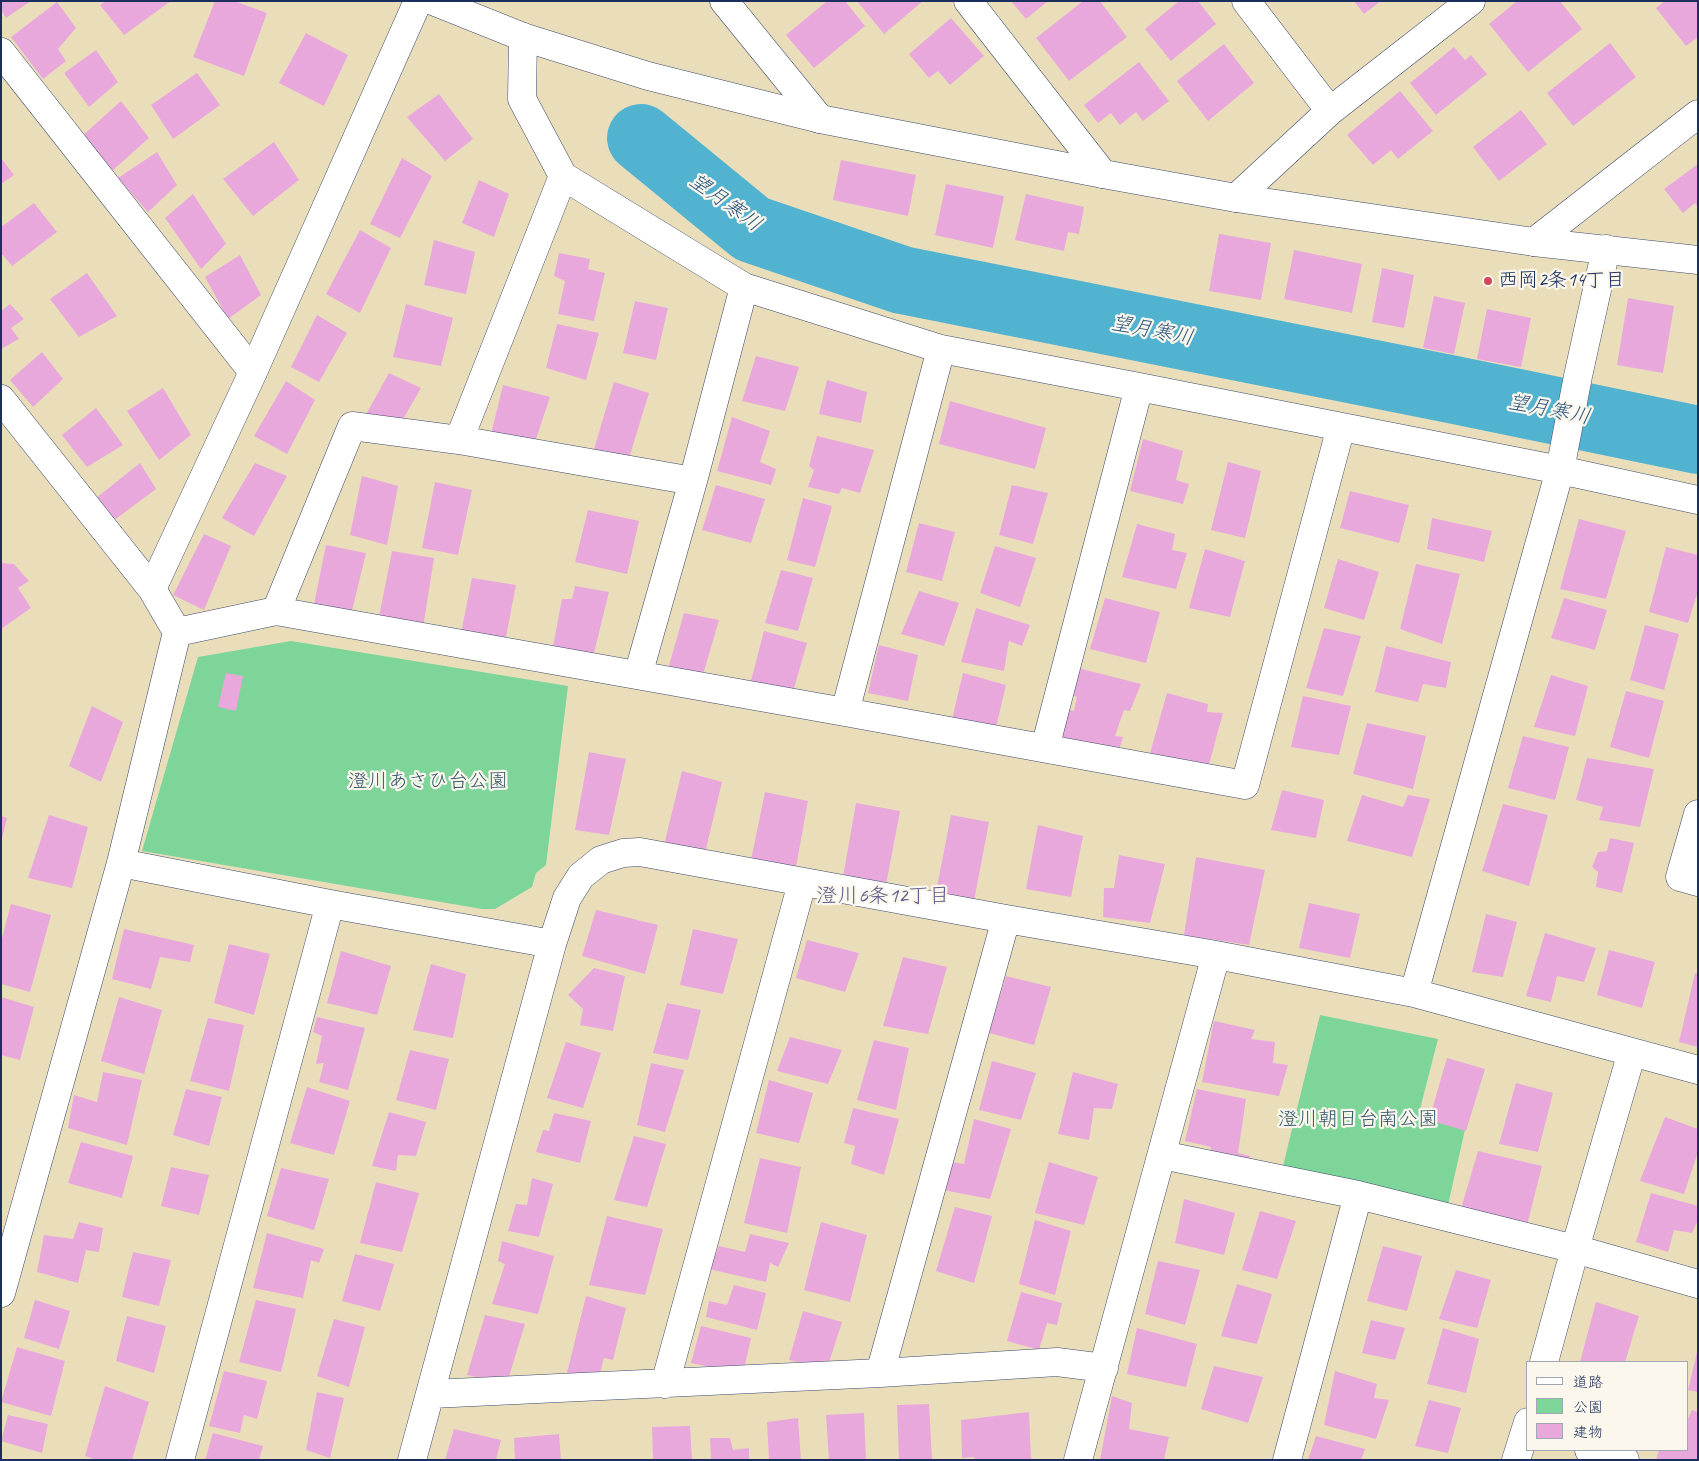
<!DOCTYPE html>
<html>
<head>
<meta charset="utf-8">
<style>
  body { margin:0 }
  #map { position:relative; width:1699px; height:1461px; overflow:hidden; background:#eadeba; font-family:Caveat,"Klee One",sans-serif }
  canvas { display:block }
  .frame { position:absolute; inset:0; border:2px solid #1b2f5e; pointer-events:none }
  .legend { position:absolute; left:1526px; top:1361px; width:162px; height:90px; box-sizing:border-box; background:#fbf7ec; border:1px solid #a1a7b3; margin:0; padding:6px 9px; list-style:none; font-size:15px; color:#1b2f5e }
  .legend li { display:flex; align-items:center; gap:10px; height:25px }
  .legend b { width:25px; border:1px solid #a1a7b3 }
</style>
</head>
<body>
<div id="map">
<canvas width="1699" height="1461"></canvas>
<div class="frame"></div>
<ul class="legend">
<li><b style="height:6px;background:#fff"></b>道路</li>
<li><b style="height:14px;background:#7dd59a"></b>公園</li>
<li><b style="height:14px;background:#e9a8db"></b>建物</li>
</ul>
</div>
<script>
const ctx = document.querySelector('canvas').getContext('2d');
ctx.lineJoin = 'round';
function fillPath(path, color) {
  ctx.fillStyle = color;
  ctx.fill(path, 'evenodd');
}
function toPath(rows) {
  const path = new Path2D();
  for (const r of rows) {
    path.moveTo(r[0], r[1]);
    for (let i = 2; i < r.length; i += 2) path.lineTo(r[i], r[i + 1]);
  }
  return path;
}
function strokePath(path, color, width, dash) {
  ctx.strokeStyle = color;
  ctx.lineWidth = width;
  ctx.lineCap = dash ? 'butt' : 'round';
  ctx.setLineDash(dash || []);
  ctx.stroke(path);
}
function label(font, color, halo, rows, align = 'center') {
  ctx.font = font + ' Caveat,"Klee One",sans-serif';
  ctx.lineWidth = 4.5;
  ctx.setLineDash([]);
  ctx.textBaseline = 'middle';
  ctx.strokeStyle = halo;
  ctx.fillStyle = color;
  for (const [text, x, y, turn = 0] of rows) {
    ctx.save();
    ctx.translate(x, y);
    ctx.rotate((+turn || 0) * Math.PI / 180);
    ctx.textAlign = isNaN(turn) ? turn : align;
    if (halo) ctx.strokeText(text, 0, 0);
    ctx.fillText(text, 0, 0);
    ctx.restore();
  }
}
fillPath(toPath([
  [291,641,568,686,546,865,536,873,532,887,495,909,482,909,142,851,198,657],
  [1320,1015,1438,1039,1419,1113,1466,1125,1448,1205,1283,1166]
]), '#7dd59a');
strokePath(toPath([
  [641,138,752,229,902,280,1450,389,1698,440]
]), '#52b3d0', 68);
fillPath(toPath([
  [1,1,31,1,6,18,1,10],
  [106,1,171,1,124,35,100,5],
  [215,1,234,1,267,13,244,76,193,57],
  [827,1,845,1,865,26,814,68,786,35],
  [857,1,923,1,884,34],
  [1011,1,1048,1,1026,19],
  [1083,1,1100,1,1127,37,1069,81,1036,38],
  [1179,1,1198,1,1216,24,1171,61,1145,29],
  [1354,1,1381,1,1364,14],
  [1517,1,1560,1,1582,29,1528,72,1489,24],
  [1665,1,1698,1,1698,37,1686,46,1656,8],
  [57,2,76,28,58,49,66,61,43,79,11,37],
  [951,18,984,56,950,85,938,71,929,78,909,54],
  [306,33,348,55,324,106,279,83],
  [1610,43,1636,77,1573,126,1547,93],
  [1224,44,1254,83,1208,121,1177,81],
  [1454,47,1465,60,1471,55,1487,74,1436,115,1410,83],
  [96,50,118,82,89,107,64,73],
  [1139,62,1169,101,1143,121,1136,112,1120,125,1111,113,1098,123,1084,105],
  [197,73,220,105,173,139,151,105],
  [1400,91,1433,131,1398,159,1391,150,1373,165,1347,135],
  [439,94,473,139,445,161,407,117],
  [121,101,149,138,112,171,81,137],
  [1521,110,1547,144,1499,181,1473,147],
  [274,142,299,180,253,216,223,179],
  [157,152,177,185,148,212,118,178],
  [1,158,14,175,1,184],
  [402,158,432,176,400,238,370,224],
  [841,160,916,175,908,216,833,200],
  [1698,164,1698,207,1695,203,1683,213,1664,189],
  [479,180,509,194,494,237,462,223],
  [946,184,1004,196,993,248,935,235],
  [193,194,226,244,201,269,165,218],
  [1026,194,1084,207,1079,234,1068,232,1064,251,1015,240],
  [34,203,57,232,12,266,1,253,1,227],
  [360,230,391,248,360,313,326,294],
  [1219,234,1271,243,1261,300,1209,291],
  [434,240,475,252,466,294,424,285],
  [1294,250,1362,264,1352,313,1284,299],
  [559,253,590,259,588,269,605,273,594,321,558,314,565,281,554,276],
  [240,255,261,295,228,319,205,277],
  [1382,268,1414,275,1404,328,1372,322],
  [87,273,117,316,79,337,50,299],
  [1434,296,1465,303,1454,354,1423,348],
  [1628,298,1674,306,1663,373,1617,365],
  [635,301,668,308,656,360,623,353],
  [10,304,24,319,11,328,19,339,1,349,1,311],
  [406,304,453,318,441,366,393,357],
  [1487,309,1531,318,1521,367,1477,359],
  [317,315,347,333,319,382,291,367],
  [557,324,599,333,586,380,546,368],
  [42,352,63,379,33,407,10,380],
  [756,356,799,367,785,411,742,401],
  [389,373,421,388,394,435,364,418],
  [827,380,867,392,861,423,819,414],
  [286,381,315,400,287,454,254,436],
  [614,382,649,393,629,458,594,449],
  [503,385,550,397,533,448,490,438],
  [163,388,191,435,159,460,127,411],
  [950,401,1046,428,1035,469,939,444],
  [96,408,123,445,87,467,62,435],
  [732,417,770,431,760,462,776,469,771,485,717,471],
  [817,436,874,450,860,493,842,488,839,494,808,487,814,470,809,466],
  [1143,439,1183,451,1176,480,1189,484,1183,504,1130,491],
  [1228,462,1261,471,1245,538,1211,530],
  [140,463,156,489,109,524,90,503],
  [255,463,287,476,254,536,222,518],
  [362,476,398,486,387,545,350,535],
  [435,482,472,490,458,555,422,548],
  [716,485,765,499,751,543,702,530],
  [1012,485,1048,493,1033,544,999,535],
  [1350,491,1409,505,1399,543,1340,528],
  [803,498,832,506,815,567,787,560],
  [588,510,639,521,627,574,575,562],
  [1432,518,1492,531,1484,562,1427,549],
  [1579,519,1626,531,1606,599,1560,589],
  [919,523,955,532,942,581,906,572],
  [1137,524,1175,534,1172,550,1187,553,1176,589,1122,577],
  [204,534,231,546,204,610,173,595],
  [326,545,366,553,350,619,313,609],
  [995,546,1036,558,1020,607,980,593],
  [1666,547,1698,555,1698,591,1688,623,1649,612],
  [1205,549,1245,561,1230,617,1189,608],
  [392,551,434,558,423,628,378,622],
  [1338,559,1379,572,1364,620,1324,608],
  [1,563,14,564,29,581,18,588,31,608,1,629],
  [1416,564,1460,574,1442,644,1400,629],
  [781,570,813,578,798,631,765,623],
  [472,578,516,585,505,642,461,633],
  [575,586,609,592,592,661,552,652,562,599,572,599],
  [919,591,959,603,944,646,901,634],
  [1105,598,1160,612,1146,663,1090,649],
  [1564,598,1607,610,1595,650,1551,638],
  [976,608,1030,625,1022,646,1009,641,1004,671,961,662],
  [684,613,719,620,702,678,668,669],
  [1645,625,1679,634,1664,690,1630,680],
  [1324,628,1361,636,1343,696,1306,688],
  [764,631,807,643,791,699,749,688],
  [879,645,918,655,908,701,868,693],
  [1386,646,1451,662,1446,688,1423,684,1418,702,1375,692],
  [1078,668,1141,684,1130,711,1124,710,1115,736,1123,737,1113,770,1057,755,1063,708,1074,711,1077,697,1071,695],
  [226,673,243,676,236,711,218,707],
  [963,673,1006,685,993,740,950,728],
  [1551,675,1588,686,1575,736,1534,727],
  [1626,691,1664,701,1649,758,1610,747],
  [1167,693,1208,704,1207,712,1223,713,1205,779,1147,764],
  [1303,696,1351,706,1339,755,1291,747],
  [92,706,123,722,101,782,69,766],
  [1367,723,1426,736,1413,789,1353,774],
  [1523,736,1569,747,1555,800,1508,788],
  [589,752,626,759,609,835,575,830],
  [1587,758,1654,769,1640,827,1599,820,1603,807,1576,800],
  [682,771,722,782,705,853,664,845],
  [1282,790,1324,800,1316,838,1271,830],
  [765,792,808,801,796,867,751,860],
  [1362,795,1403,807,1408,795,1430,799,1412,857,1347,841],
  [856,803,900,811,886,885,843,877],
  [1503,804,1548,815,1529,886,1482,871],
  [49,815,88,827,72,888,28,878],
  [951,815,989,822,974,901,936,892],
  [1,816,7,818,2,838,1,838],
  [1038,825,1083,836,1071,897,1026,889],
  [1610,838,1634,843,1622,893,1596,887,1598,872,1592,867,1598,852,1607,851],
  [1119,855,1165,864,1150,923,1103,917,1104,888,1114,888],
  [1196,857,1265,870,1249,945,1184,935],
  [1309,903,1360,914,1350,958,1299,948],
  [11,904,51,915,30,992,1,984,1,942],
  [596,910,658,925,645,974,582,956],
  [1486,914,1517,922,1503,977,1472,972],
  [124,929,194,945,190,962,160,957,151,989,112,979],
  [693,929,738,939,723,994,680,985],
  [1545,933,1596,948,1584,982,1557,976,1551,1002,1526,996],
  [807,940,859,953,845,992,796,978],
  [229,944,270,954,254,1015,214,1003],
  [1609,950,1655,962,1642,1008,1597,995],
  [341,951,391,966,377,1015,327,1003],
  [903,957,947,967,928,1034,883,1026],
  [431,964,466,974,453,1038,413,1030],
  [594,968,625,976,613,1031,580,1025,583,1009,568,995],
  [1695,973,1698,974,1698,1047,1679,1042],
  [1006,976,1051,987,1034,1045,989,1033],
  [1,997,34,1007,20,1060,1,1055],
  [119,997,162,1010,144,1074,101,1061],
  [667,1003,701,1010,688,1060,653,1053],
  [317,1017,365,1028,348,1090,319,1082,324,1063,316,1064,322,1036,313,1032],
  [208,1018,244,1025,229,1091,190,1081],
  [1214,1021,1255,1030,1251,1039,1275,1042,1273,1063,1288,1065,1279,1096,1202,1082],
  [790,1037,842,1050,828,1084,777,1071],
  [874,1040,909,1048,896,1110,857,1100],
  [566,1042,601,1053,583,1108,547,1098],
  [410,1050,449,1059,436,1110,396,1100],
  [1447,1058,1485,1069,1466,1131,1429,1120],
  [992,1061,1036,1073,1021,1120,979,1110],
  [651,1063,684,1070,665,1132,637,1125],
  [103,1072,142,1080,127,1145,68,1128,74,1095,97,1102],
  [1073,1072,1118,1084,1112,1109,1094,1108,1089,1140,1058,1134],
  [769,1080,813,1093,799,1143,756,1133],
  [1516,1083,1553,1093,1538,1152,1499,1144],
  [307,1087,350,1101,334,1155,290,1143],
  [186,1089,222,1097,209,1146,173,1135],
  [1197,1089,1246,1099,1238,1153,1250,1156,1248,1171,1206,1164,1211,1147,1185,1141],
  [853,1108,899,1119,884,1175,851,1164,855,1146,844,1143],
  [389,1112,426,1122,416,1156,398,1155,396,1171,372,1166],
  [554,1113,591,1121,580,1163,536,1152,543,1130,549,1131],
  [1665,1117,1698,1129,1698,1152,1684,1194,1640,1181],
  [974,1119,1011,1129,990,1199,943,1190,951,1162,964,1164],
  [634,1136,666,1144,647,1207,614,1200],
  [81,1142,133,1156,122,1198,68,1183],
  [1478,1151,1542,1166,1527,1225,1460,1212],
  [760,1158,801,1167,787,1233,744,1223],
  [1049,1162,1098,1177,1084,1225,1035,1213],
  [171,1167,209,1175,199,1215,161,1206],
  [281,1168,329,1179,314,1230,267,1216],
  [532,1178,553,1184,539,1237,508,1231,516,1204,527,1205],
  [376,1182,419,1193,402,1252,360,1243],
  [1651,1193,1698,1206,1698,1220,1692,1233,1674,1230,1668,1252,1636,1242],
  [1184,1199,1235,1213,1224,1255,1175,1243],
  [955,1207,992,1216,974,1283,936,1271],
  [1260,1211,1296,1221,1277,1279,1242,1270],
  [607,1216,663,1229,645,1295,589,1285],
  [1035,1220,1071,1231,1055,1295,1019,1284],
  [79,1222,103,1228,99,1252,86,1250,78,1283,37,1272,44,1235,73,1239],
  [821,1222,867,1235,850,1302,804,1290],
  [267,1233,324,1249,319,1263,311,1260,303,1298,253,1288],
  [750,1234,789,1243,778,1267,770,1263,766,1282,709,1269,719,1246,745,1252],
  [502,1241,554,1256,538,1314,492,1304,505,1264,498,1261],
  [1383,1246,1422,1256,1407,1311,1367,1301],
  [133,1252,171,1260,159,1306,122,1297],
  [355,1254,394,1264,380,1311,342,1301],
  [1158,1261,1200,1270,1185,1325,1145,1314],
  [1456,1270,1491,1280,1477,1328,1439,1319],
  [1237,1284,1272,1294,1257,1344,1221,1336],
  [734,1285,766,1293,757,1330,706,1317,709,1301,727,1305],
  [1021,1292,1062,1303,1057,1325,1047,1323,1039,1350,1007,1341],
  [586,1296,626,1308,613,1360,604,1358,598,1380,567,1373],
  [35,1300,70,1311,59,1349,24,1338],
  [256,1300,296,1309,281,1372,239,1362],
  [1596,1302,1639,1316,1625,1362,1580,1362],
  [803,1311,842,1322,827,1369,789,1360],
  [485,1315,525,1324,507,1383,467,1375],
  [127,1316,166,1326,154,1373,116,1361],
  [334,1319,365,1327,349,1387,317,1376],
  [1371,1320,1405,1328,1395,1360,1362,1353],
  [701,1326,751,1338,743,1374,691,1363],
  [1137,1328,1197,1344,1186,1387,1127,1374],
  [1443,1328,1479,1339,1466,1393,1427,1384],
  [17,1347,65,1361,51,1416,1,1402],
  [1697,1352,1698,1352,1698,1392,1688,1390],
  [1214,1366,1263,1377,1248,1423,1201,1409],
  [224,1371,267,1381,257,1419,244,1415,240,1433,209,1426],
  [1335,1371,1377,1384,1374,1398,1389,1400,1376,1439,1324,1425],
  [105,1386,149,1402,132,1460,97,1460,85,1456],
  [317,1392,344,1398,330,1458,306,1450],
  [1112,1396,1132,1403,1129,1429,1169,1437,1164,1460,1100,1460],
  [1429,1400,1461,1408,1448,1453,1415,1446],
  [929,1404,932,1460,899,1460,897,1405],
  [1692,1410,1698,1412,1698,1460,1656,1460,1659,1450,1688,1450,1688,1419],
  [1029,1412,1031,1460,975,1460,974,1457,962,1458,961,1420],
  [864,1413,866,1460,829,1460,826,1415],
  [8,1415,48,1424,42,1453,1,1441],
  [798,1418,801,1460,769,1460,767,1422],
  [690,1426,692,1460,653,1460,652,1427],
  [454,1429,501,1440,496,1460,445,1460],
  [213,1433,263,1446,259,1460,205,1460],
  [559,1434,561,1460,515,1460,514,1438],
  [1316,1436,1365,1449,1361,1460,1308,1460],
  [710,1438,730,1438,733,1450,749,1448,749,1460,711,1460]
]), '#e9a8db');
const minor = toPath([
  [724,1,820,119],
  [968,1,1103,174],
  [1246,1,1330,111],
  [523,37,522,99,563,176,744,287,941,349,1139,387,1560,470,1698,500],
  [1,52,253,372],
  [1236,198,1330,111,1471,1],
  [1534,242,1698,114],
  [1,399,152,589],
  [459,440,563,176],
  [276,611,352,426,459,440,693,481],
  [177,632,276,611,845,712,1245,785,1341,427],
  [638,675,693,481,744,287],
  [845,712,941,349],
  [1045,748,1139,387],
  [1698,814,1680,877,1698,882],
  [121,863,330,904,552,944],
  [1414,993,1560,470,1578,376,1606,249],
  [1162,1155,1358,1195,1287,1460],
  [1358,1195,1575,1249,1698,1284],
  [1,1293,121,863,177,632,152,589,253,372,418,1],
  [1544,1362,1575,1249,1632,1052],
  [880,1373,1006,919],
  [665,1384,802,883],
  [431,1394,880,1373,1057,1362,1104,1368],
  [1589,1450,1625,1460],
  [180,1460,330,904],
  [412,1460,552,944,567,898,581,876,601,860,623,853,640,852,1006,919,1216,955,1414,993,1698,1070],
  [1078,1460,1216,955],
  [1516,1460,1528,1422]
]);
const tertiary = toPath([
  [433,1,523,37,648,76,820,119,1103,174,1236,198,1534,242,1698,260]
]);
strokePath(minor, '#3a496c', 29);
strokePath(tertiary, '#3a496c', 29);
strokePath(minor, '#fff', 28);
strokePath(tertiary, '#fff', 28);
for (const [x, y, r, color] of [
  [1488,281,5,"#d1495b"]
]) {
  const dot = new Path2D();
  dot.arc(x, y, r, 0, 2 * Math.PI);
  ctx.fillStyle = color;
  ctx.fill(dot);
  strokePath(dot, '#fbf7ec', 2);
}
label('20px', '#1b2f5e', '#fbf7ec', [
  ["西岡2条14丁目",1498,281]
], 'left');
label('20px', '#34586d', '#fbf7ec', [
  ["澄川あさひ台公園",428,782],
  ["澄川朝日台南公園",1358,1120]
]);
label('italic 21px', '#2c5780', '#fbf7ec', [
  ["望月寒川",725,203,36],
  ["望月寒川",1152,331,11],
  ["望月寒川",1549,410,11]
]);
label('21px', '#63598a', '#fbf7ec', [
  ["澄川6条12丁目",883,896]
]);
</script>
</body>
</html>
